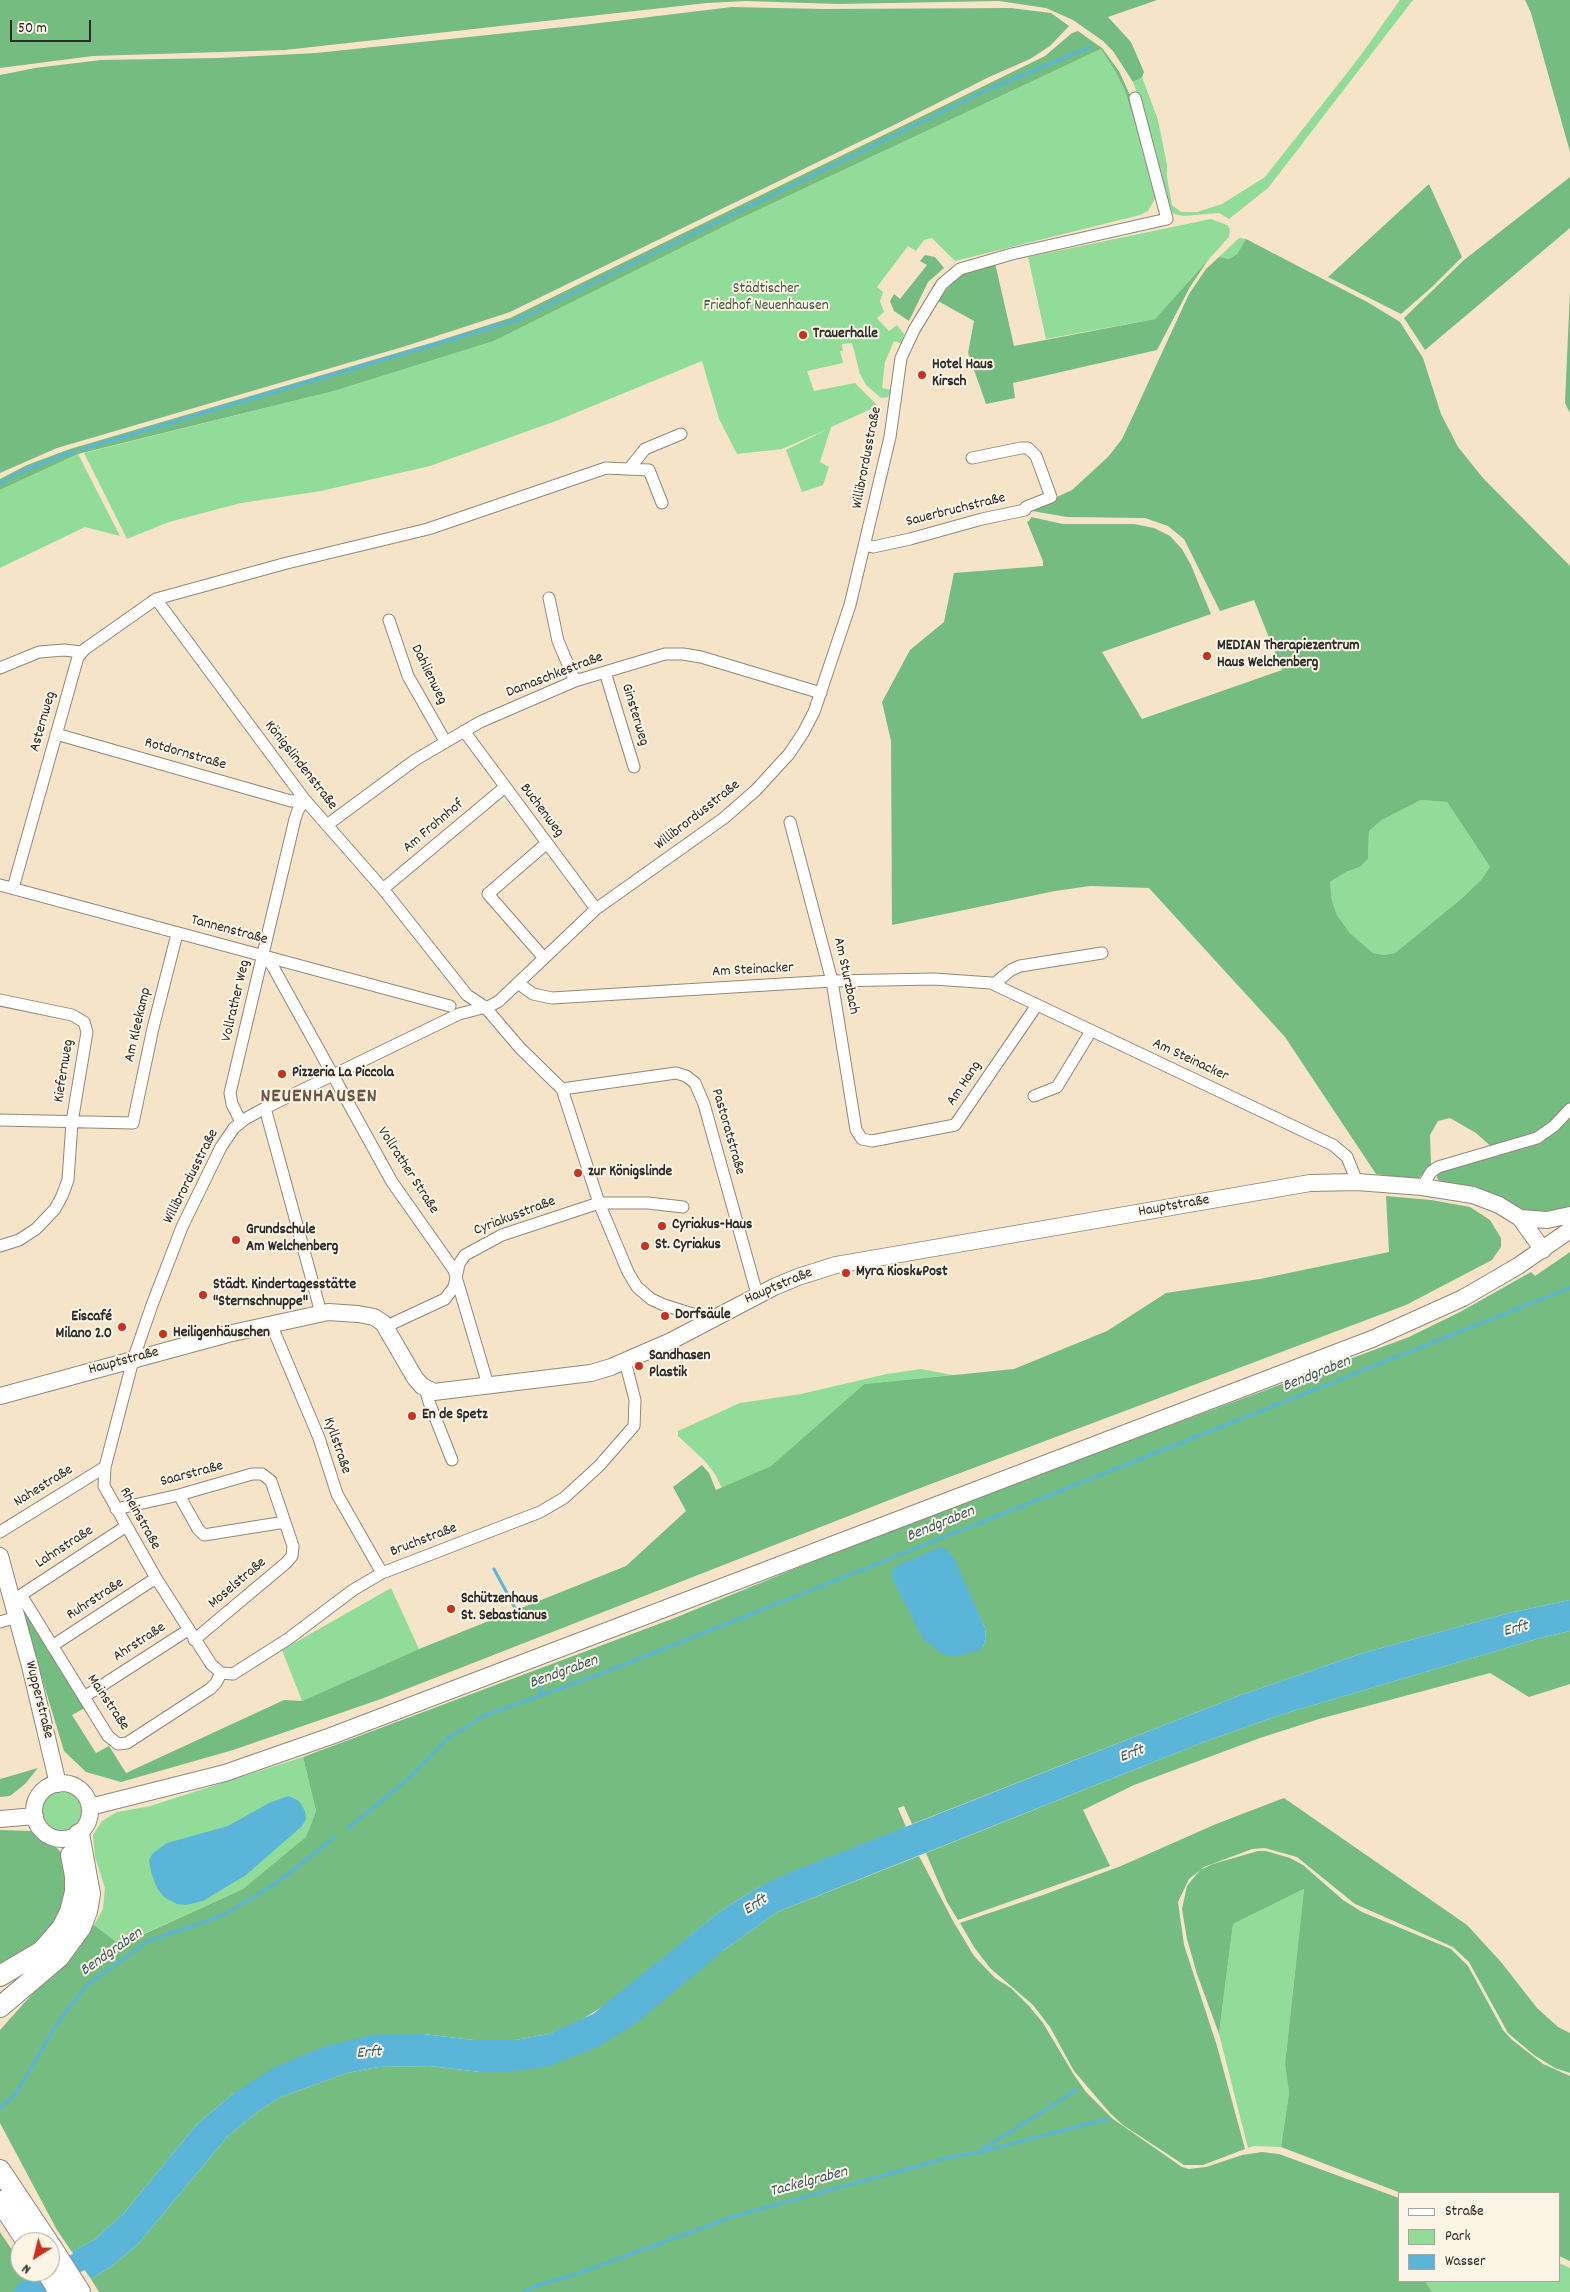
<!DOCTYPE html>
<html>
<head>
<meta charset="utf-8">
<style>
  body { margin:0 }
  #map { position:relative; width:1570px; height:2292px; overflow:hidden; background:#f6e4c9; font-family:Dekko,sans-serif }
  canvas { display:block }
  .legend { position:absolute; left:1398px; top:2192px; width:162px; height:90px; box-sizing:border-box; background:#fcf5e5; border:1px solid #a8a49b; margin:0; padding:6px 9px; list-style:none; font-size:15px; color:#2b2b2b }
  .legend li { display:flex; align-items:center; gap:10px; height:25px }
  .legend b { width:25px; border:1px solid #a8a49b }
  .north { position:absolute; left:10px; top:2232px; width:50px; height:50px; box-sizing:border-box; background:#fcf5e5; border:1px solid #a8a49b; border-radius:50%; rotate:216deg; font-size:14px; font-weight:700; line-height:20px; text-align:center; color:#2b2b2b }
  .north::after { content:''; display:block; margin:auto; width:18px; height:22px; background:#c8321e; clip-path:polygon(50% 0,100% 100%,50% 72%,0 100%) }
  .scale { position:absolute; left:10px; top:20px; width:81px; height:22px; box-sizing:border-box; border:2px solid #2b2b2b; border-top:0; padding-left:6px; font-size:15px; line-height:18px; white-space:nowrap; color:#2b2b2b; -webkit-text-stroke:4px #fcf5e5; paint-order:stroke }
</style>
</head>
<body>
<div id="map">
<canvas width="1570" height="2292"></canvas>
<ul class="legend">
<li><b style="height:6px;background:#fff"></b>Straße</li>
<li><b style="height:14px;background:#91dc98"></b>Park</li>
<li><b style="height:14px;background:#5ab5d8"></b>Wasser</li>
</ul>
<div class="north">N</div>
<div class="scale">50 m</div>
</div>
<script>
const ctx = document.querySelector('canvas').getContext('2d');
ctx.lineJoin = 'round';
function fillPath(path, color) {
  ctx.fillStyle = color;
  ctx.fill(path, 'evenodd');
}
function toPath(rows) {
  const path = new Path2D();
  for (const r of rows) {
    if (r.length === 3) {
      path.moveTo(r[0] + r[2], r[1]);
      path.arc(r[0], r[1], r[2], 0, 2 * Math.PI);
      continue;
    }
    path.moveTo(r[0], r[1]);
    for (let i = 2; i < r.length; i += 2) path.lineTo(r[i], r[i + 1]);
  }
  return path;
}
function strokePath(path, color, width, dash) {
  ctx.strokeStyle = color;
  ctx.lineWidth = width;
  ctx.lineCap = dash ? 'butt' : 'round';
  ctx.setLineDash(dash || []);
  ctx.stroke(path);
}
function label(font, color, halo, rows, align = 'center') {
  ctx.font = font + ' Dekko,sans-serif';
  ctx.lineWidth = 4;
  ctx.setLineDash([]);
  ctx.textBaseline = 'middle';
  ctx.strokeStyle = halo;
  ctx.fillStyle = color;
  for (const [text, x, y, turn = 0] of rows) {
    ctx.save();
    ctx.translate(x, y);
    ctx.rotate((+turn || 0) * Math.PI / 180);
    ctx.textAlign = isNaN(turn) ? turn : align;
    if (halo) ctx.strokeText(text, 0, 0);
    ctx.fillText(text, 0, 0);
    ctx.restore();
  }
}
fillPath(toPath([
  [1400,0,1413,0,1268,188,1229,219,1219,213,1184,216,1174,214,1171,211,1143,110,1133,82,1142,77,1158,120,1167,165,1167,178,1172,205,1181,212,1197,212,1222,204,1265,177,1358,59],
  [1101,49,1115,71,1125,91,1141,143,1145,146,1157,195,1148,211,1140,215,955,261,932,238,924,240,916,251,908,246,877,287,883,292,880,301,884,312,877,318,889,331,897,325,904,334,902,344,894,341,885,362,882,388,892,390,888,397,881,398,866,385,860,374,852,343,842,344,843,351,840,351,843,363,807,371,814,391,855,383,878,406,831,427,820,462,829,467,823,485,802,492,786,450,828,429,782,449,737,454,719,419,702,361,556,421,430,466,321,491,241,503,169,522,127,539,84,453,334,391,494,341,737,220],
  [1211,219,1227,225,1230,229,1229,237,1155,319,1046,339,1028,257],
  [1239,238,1246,239,1237,254,1229,259,1219,257],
  [78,454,120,536,85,527,0,568,0,490],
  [1421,800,1447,802,1490,867,1481,880,1461,899,1395,953,1384,955,1373,953,1350,933,1337,915,1332,901,1330,882,1346,872,1360,867,1368,859,1369,831,1382,820],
  [921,1369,953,1375,864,1384,771,1466,722,1488,715,1474,704,1460,678,1436,678,1431,740,1403,801,1394,887,1374],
  [391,1588,419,1649,302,1701,282,1650],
  [303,1757,316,1811,306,1837,283,1858,243,1889,119,1945,94,1925,103,1909,105,1888,95,1857,93,1835,102,1821,117,1812,150,1806],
  [62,1811,21],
  [1304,1889,1285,2064,1289,2093,1281,2147,1254,2146,1248,2148,1219,2034,1233,1924],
  [1559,2263,1570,2268,1570,2292,1432,2292,1425,2281,1559,2281]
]), '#91dc98');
fillPath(toPath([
  [0,0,1157,0,1108,17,1131,42,1144,72,1142,77,1133,82,1113,51,1103,41,1073,20,1046,8,999,1,838,4,746,1,707,3,285,50,93,56,0,68],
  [1525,0,1570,0,1570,152,1531,13],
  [732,7,823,9,1011,8,1051,13,1069,26,1050,46,1030,59,989,77,898,123,510,312,406,346,57,448,0,473,0,75,35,68,101,60,219,58,316,53,583,25],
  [1078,31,1102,48,1119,71,1129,93,1141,135,1139,136,1125,91,1115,71,1101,49,737,220,494,341,334,391,78,454,0,490,0,479,27,465,70,449,441,340,510,318,1045,56,1072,33],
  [1570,177,1570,228,1425,350,1404,318,1464,260],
  [1429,184,1462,257,1433,286,1401,314,1328,277],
  [1246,239,1369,303,1400,322,1423,358,1441,414,1458,447,1483,478,1570,566,1570,1104,1559,1116,1534,1136,1494,1149,1476,1133,1450,1118,1438,1121,1430,1135,1431,1165,1417,1180,1376,1174,1285,1037,1149,888,1090,886,1055,891,892,925,891,741,882,702,910,650,944,622,954,573,1043,566,1043,561,1027,522,1030,520,1031,517,1063,524,1134,524,1154,528,1170,536,1182,549,1191,565,1211,614,1102,652,1142,719,1282,670,1254,600,1220,611,1184,539,1168,526,1145,518,1067,517,1032,511,1033,508,1072,490,1108,457,1122,439,1131,420,1189,294,1206,269,1219,257,1229,259,1237,254],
  [1421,800,1447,802,1490,867,1481,880,1461,899,1395,953,1384,955,1373,953,1350,933,1337,915,1332,901,1330,882,1346,872,1360,867,1368,859,1369,831,1382,820],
  [925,255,935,257,944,268,928,282,909,321,894,311,890,301,894,294,900,299,927,265,920,261],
  [1208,260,1190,287,1157,350,1013,383,1015,398,986,404,968,353,974,321,938,301,955,278,966,271,995,263,1014,346,1155,319],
  [1570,290,1570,413,1565,403],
  [1570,1112,1570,1206,1541,1214,1521,1212,1440,1182,1437,1178,1438,1170,1526,1146],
  [1386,1196,1431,1200,1470,1207,1490,1220,1501,1238,1501,1247,1492,1260,1406,1305,915,1490,381,1699,233,1750,121,1782,86,1772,64,1751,17,1596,85,1708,72,1715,96,1753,109,1746,126,1773,284,1700,302,1701,419,1649,626,1566,686,1511,673,1487,702,1465,709,1473,716,1490,771,1466,864,1384,1014,1369,1107,1331,1166,1293,1260,1279,1389,1252],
  [1570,1252,1570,1600,1509,1613,1363,1653,1238,1696,912,1824,904,1806,898,1808,906,1827,759,1887,719,1912,607,2004,576,2023,549,2034,515,2040,474,2040,423,2034,234,2093,197,2124,124,2213,95,2239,72,2252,57,2230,0,2123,0,2030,94,1925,120,1945,243,1889,306,1837,316,1811,303,1757,672,1619,912,1521,1409,1337,1460,1312,1531,1272,1535,1276],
  [949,1552,985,1628,986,1640,983,1646],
  [1570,1631,1570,1684,1529,1697,1490,1673,1319,1719,1260,1738,1134,1785,1083,1810,1110,1866,958,1920,947,1902,926,1853,1204,1742,1280,1715,1540,1638],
  [38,1768,25,1784,10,1796,0,1797,0,1779],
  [1284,1798,1467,1925,1501,1962,1537,2008,1558,2027,1570,2033,1570,2073,1555,2068,1534,2055,1508,2033,1469,1962,1453,1947,1355,1904,1297,1857,1265,1848,1252,1849,1204,1867,1189,1879,1178,1902,1184,1945,1217,2046,1245,2149,1203,2165,1184,2165,1123,2125,1110,2113,1074,2071,1050,2027,1033,2005,990,1968,974,1947,960,1923,1043,1895,1121,1866,1216,1824],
  [0,1830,31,1831,51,1841,63,1855,69,1894,49,1933,0,1970],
  [1258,1851,1266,1851,1290,1858,1303,1865,1343,1900,1362,1912,1451,1949,1468,1966,1503,2030,1511,2039,1543,2064,1570,2076,1570,2261,1559,2256,1559,2193,1401,2193,1281,2147,1289,2093,1285,2064,1304,1889,1233,1924,1219,2034,1197,1974,1187,1939,1182,1909,1187,1886,1200,1870,1213,1864],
  [919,1856,953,1921,974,1956,995,1978,1011,1988,1029,2006,1043,2023,1074,2075,1086,2092,1113,2119,1182,2167,1189,2169,1206,2167,1242,2155,1262,2152,1279,2154,1399,2198,1399,2281,1425,2281,1432,2292,99,2292,91,2279,112,2266,138,2244,228,2136,257,2112,281,2097,347,2073,378,2067,430,2066,480,2072,508,2072,724,1950,777,1912],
  [0,2232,20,2262,20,2272,26,2272,40,2292,0,2292]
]), '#74bc80');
fillPath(toPath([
  [938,1548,944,1548,954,1558,985,1628,986,1640,983,1646,979,1650,958,1656,944,1655,923,1639,892,1578,892,1571,898,1565],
  [1570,1600,1570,1631,1540,1638,1280,1715,1204,1742,777,1912,724,1950,639,2021,598,2047,549,2066,508,2072,480,2072,430,2066,378,2067,347,2073,281,2097,257,2112,228,2136,138,2244,112,2266,91,2279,72,2252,95,2239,124,2213,197,2124,234,2093,275,2067,323,2047,371,2035,423,2034,474,2040,515,2040,549,2034,593,2014,719,1912,759,1887,786,1874,1238,1696,1363,1653,1509,1613],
  [289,1796,299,1801,305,1811,306,1819,302,1826,246,1875,203,1901,186,1905,177,1904,164,1897,157,1888,151,1872,149,1860,153,1853,167,1843,228,1826,271,1802]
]), '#5ab5d8');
strokePath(toPath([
  [83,449,520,319,987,90,1090,47],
  [0,483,25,470,75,451],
  [494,1569,515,1608],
  [539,1696,547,1673],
  [348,1828,407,1780,448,1738,484,1716,603,1673,1570,1288],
  [0,2108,15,2095,59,2021,86,1986,148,1941,219,1917,271,1887,334,1838],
  [983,2149,1078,2089],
  [524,2292,533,2287,579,2273,735,2216,951,2157,980,2152,1107,2119]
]), '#5ab5d8', 3);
strokePath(toPath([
  [24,2292,102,2249]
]), '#5ab5d8', 20);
const street = toPath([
  [629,469,645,449,681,434],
  [866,545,873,547,910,539,982,519,1025,510,1026,507,1051,497,1036,456,1028,448,1021,448,972,458],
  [549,598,558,641,575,681],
  [156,599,305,800,383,889,467,995,485,1007,520,1048,562,1089,599,1203,628,1272,637,1287,651,1299,664,1305,712,1320],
  [389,620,408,676,445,741],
  [0,668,39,652,64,650,81,652],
  [605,672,634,767],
  [464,731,596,909],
  [56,734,291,801,305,800],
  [790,822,832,981,856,1130,862,1139,872,1141,955,1125,1037,1005],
  [327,825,415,760,480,722,575,681,665,654,683,654,701,657,821,693],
  [0,885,450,1006],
  [13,888,78,657,85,649,156,599,287,563,428,529,606,468,649,470,662,503],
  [383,889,505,787],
  [263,956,272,965,392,1182,454,1270,488,1385],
  [544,958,488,894,547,843],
  [518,983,533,994,552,998,832,981,934,979,991,983,1333,1145,1347,1157,1357,1182],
  [994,984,1011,970,1020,966,1102,953],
  [0,1000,72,1015,84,1022,87,1032,72,1122,68,1180,62,1196,55,1209,36,1229,19,1240,0,1246],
  [562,1089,676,1073,686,1076,695,1083,704,1104,757,1294],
  [1034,1096,1057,1087,1091,1031],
  [265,1108,321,1313],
  [0,1120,133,1123,153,1028,177,934],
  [241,1122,232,1104,230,1093,295,819,298,810,305,800],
  [1422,1187,1431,1172,1438,1167,1537,1138,1554,1126,1570,1109],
  [271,1324,319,1438,337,1494,382,1573],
  [387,1326,445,1299,454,1287,459,1264,465,1255,502,1235,599,1203,648,1203,683,1207],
  [625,1361,635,1400,634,1426,599,1466,564,1498,540,1512,382,1573,353,1590,288,1639,233,1674,221,1673,211,1664,156,1578,104,1486,105,1467,133,1360,152,1305,182,1227,221,1147,234,1128,245,1119,265,1108,459,1014,490,1006,499,1001,596,909,724,818,756,790,789,754,803,733,814,712,850,605,890,437,901,358,914,330,942,284,960,269,1012,254,1167,219,1135,98],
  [425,1388,429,1402,452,1460],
  [179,1495,198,1529,204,1535,285,1522],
  [116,1509,179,1495,252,1474,262,1474,271,1481,293,1546,292,1556,286,1563,194,1640],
  [125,1527,21,1595,108,1736,118,1744,127,1743,210,1689,216,1683,221,1673],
  [0,1532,105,1467],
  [0,1622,17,1617],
  [52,1646,156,1578],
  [84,1697,188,1630]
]);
const secondary = toPath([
  [1520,1218,1547,1220,1570,1215],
  [0,1396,228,1334,328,1312,358,1314,374,1317,383,1323,415,1378,422,1386,434,1392,591,1373,611,1367,671,1341,774,1287,798,1277,836,1265,1310,1183,1357,1182,1422,1187,1473,1195,1499,1205,1520,1218,1543,1250],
  [0,1556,30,1666,58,1784],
  [62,1811,28],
  [90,1807,225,1773,331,1736,1372,1339,1463,1298,1518,1266,1570,1230],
  [0,1819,35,1816]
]);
const highway = toPath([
  [0,1976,42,1951,62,1928,70,1912,75,1892,75,1876,71,1855],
  [0,2007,59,1957,81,1927,87,1911,90,1894,79,1834],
  [0,2170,48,2242],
  [0,2201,27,2242],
  [50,2245,80,2292],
  [47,2272,59,2292]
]);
strokePath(street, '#90887a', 13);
strokePath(secondary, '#90887a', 18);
strokePath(highway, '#90887a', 22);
strokePath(street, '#fff', 11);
strokePath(secondary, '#fff', 16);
strokePath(highway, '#fff', 20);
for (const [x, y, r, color] of [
  [803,335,5,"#c8321e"],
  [922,375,5,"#c8321e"],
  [1207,656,5,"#c8321e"],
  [282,1074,5,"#c8321e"],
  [578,1173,5,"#c8321e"],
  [662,1226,5,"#c8321e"],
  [236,1240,5,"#c8321e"],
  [645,1246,5,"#c8321e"],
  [846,1273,5,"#c8321e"],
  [203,1295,5,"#c8321e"],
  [665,1316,5,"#c8321e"],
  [122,1327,5,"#c8321e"],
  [163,1334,5,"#c8321e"],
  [639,1366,5,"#c8321e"],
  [412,1416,5,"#c8321e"],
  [451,1609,5,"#c8321e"]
]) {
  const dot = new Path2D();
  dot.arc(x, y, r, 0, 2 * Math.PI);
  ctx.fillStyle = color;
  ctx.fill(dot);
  strokePath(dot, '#fcf5e5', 2);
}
label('15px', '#445746', '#fcf5e5', [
  ["Städtischer",766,290],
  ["Friedhof Neuenhausen",766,307]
]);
label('bold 15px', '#2b2b2b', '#fcf5e5', [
  ["Trauerhalle",813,335],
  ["Hotel Haus",932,366],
  ["Kirsch",932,383],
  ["MEDIAN Therapiezentrum",1217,647],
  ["Haus Welchenberg",1217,664],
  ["Pizzeria La Piccola",292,1074],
  ["zur Königslinde",588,1173],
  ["Cyriakus-Haus",672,1226],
  ["Grundschule",246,1231],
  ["Am Welchenberg",246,1248],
  ["St. Cyriakus",655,1246],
  ["Myra Kiosk&Post",856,1273],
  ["Städt. Kindertagesstätte",213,1286],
  ["\"Sternschnuppe\"",213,1303],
  ["Dorfsäule",675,1316],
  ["Eiscafé",112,1318,"right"],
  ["Milano 2.0",112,1335,"right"],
  ["Heiligenhäuschen",173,1334],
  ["Sandhasen",649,1357],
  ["Plastik",649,1374],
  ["En de Spetz",422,1416],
  ["Schützenhaus",461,1600],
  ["St. Sebastianus",461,1617]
], 'left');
label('15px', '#2b2b2b', '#fcf5e5', [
  ["Willibrordusstraße",868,458,-79],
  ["Sauerbruchstraße",956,511,-14],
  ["Dahlienweg",428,675,64],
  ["Damaschkestraße",555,676,-21],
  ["Ginsterweg",634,715,73],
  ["Asternweg",44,722,-74],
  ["Rotdornstraße",185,755,16],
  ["Königslindenstraße",300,766,52],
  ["Buchenweg",541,811,53],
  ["Willibrordusstraße",698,816,-38],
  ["Am Frohnhof",434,827,-40],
  ["Tannenstraße",229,931,15],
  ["Am Steinacker",753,971,-3],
  ["Am Sturzbach",845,976,78],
  ["Vollrather Weg",237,1001,-77],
  ["Am Kleekamp",139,1025,-77],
  ["Am Steinacker",1190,1061,25],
  ["Kiefernweg",65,1071,-81],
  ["Am Hang",965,1084,-56],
  ["Pastoratstraße",727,1132,74],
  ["Vollrather Straße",407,1171,57],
  ["Willibrordusstraße",192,1177,-63],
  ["Hauptstraße",1174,1207,-10],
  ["Cyriakusstraße",515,1217,-21],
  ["Hauptstraße",779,1287,-23],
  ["Hauptstraße",124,1362,-15],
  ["Kyllstraße",336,1446,71],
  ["Saarstraße",192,1475,-15],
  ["Nahestraße",44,1487,-32],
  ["Rheinstraße",139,1519,61],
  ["Bruchstraße",424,1541,-21],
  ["Lahnstraße",65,1548,-33],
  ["Moselstraße",238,1584,-40],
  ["Ruhrstraße",96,1600,-33],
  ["Ahrstraße",140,1643,-33],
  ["Wupperstraße",38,1700,76],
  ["Mainstraße",107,1703,56]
]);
label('italic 16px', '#3b5b68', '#fcf5e5', [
  ["Bendgraben",1317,1375,-22],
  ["Bendgraben",941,1525,-22],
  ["Erft",1516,1630,-15],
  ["Bendgraben",564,1673,-20],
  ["Erft",1132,1755,-20],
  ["Erft",756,1906,-33],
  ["Bendgraben",112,1953,-35],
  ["Erft",369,2054,-4],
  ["Tackelgraben",809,2183,-15]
]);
ctx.letterSpacing = '1px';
label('bold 20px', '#6c5546', '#fcf5e5', [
  ["NEUENHAUSEN",319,1098]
]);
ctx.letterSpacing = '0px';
</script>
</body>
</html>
